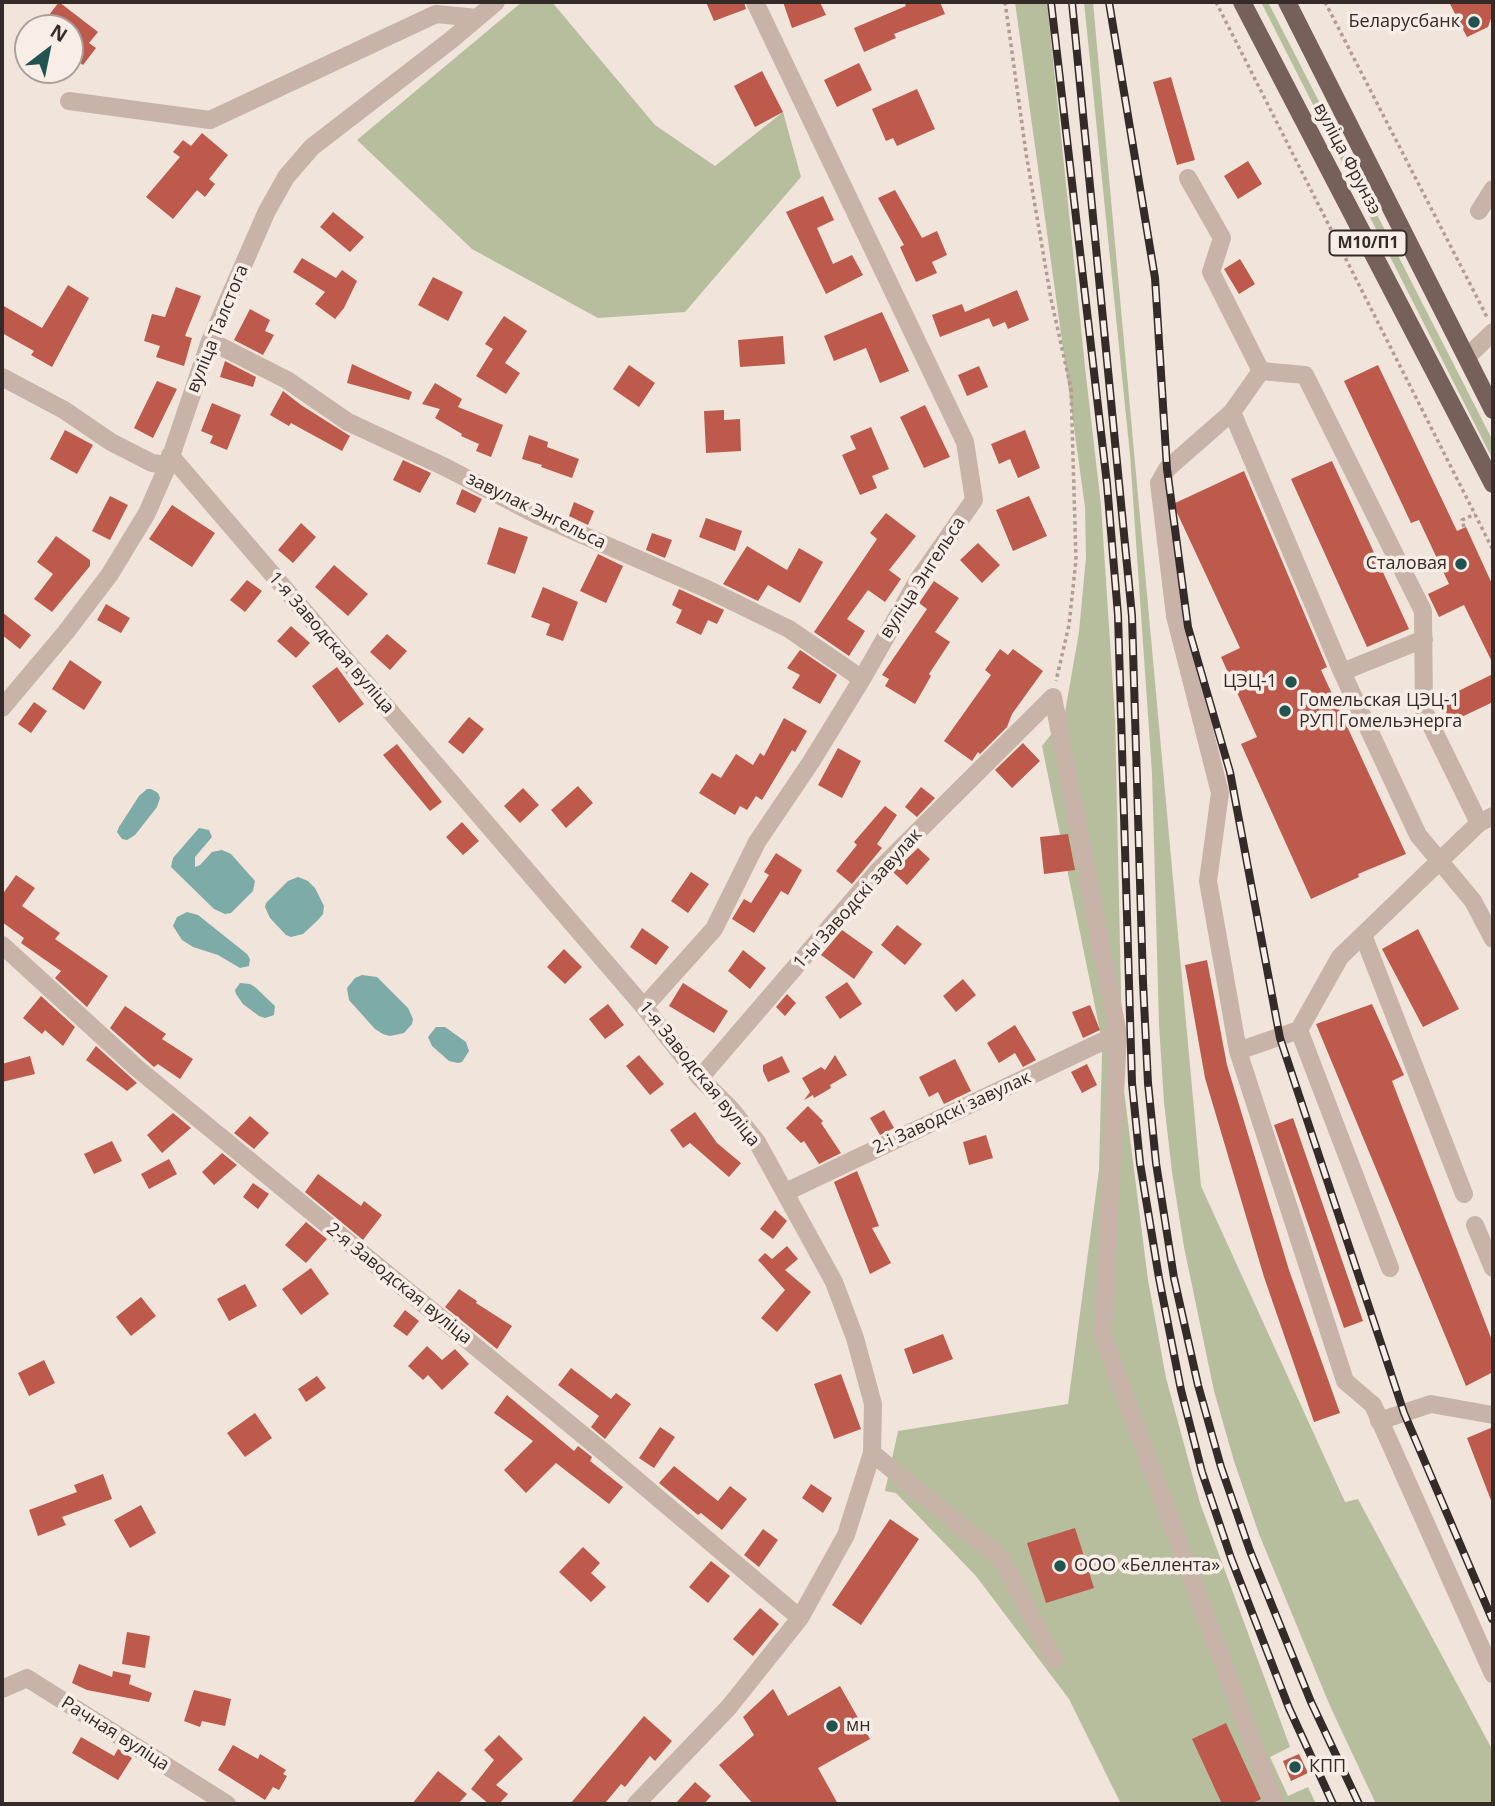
<!DOCTYPE html>
<html>
<head>
<meta charset="utf-8">
<style>
  body { margin:0 }
  #map { position:relative; width:1495px; height:1806px; overflow:hidden; background:#f0e4db; font-family:"Open Sans",sans-serif }
  canvas { display:block }
  .frame { position:absolute; inset:0; border:4px solid #342a28; pointer-events:none }
  .north { position:absolute; left:14px; top:14px; width:70px; height:70px; box-sizing:border-box; background:#f8eee7; border:2px solid #aaa09b; border-radius:50%; rotate:32deg; font-size:19px; font-weight:700; line-height:28px; text-align:center; color:#342a28 }
  .north::after { content:''; display:block; margin:auto; width:24px; height:32px; background:#215350; clip-path:polygon(50% 0,100% 100%,50% 72%,0 100%) }
</style>
</head>
<body>
<div id="map">
<canvas width="1495" height="1806"></canvas>
<div class="frame"></div>
<div class="north">N</div>
</div>
<script>
const ctx = document.querySelector('canvas').getContext('2d');
ctx.lineJoin = 'round';
function fillPath(path, color) {
  ctx.fillStyle = color;
  ctx.fill(path, 'evenodd');
}
function toPath(rows) {
  const path = new Path2D();
  for (const r of rows) {
    path.moveTo(r[0], r[1]);
    for (let i = 2; i < r.length; i += 2) path.lineTo(r[i], r[i + 1]);
  }
  return path;
}
function strokePath(path, color, width, dash) {
  ctx.strokeStyle = color;
  ctx.lineWidth = width;
  ctx.lineCap = dash ? 'butt' : 'round';
  ctx.setLineDash(dash || []);
  ctx.stroke(path);
}
function label(font, color, halo, rows, align = 'center') {
  ctx.font = font + ' "Open Sans",sans-serif';
  ctx.lineWidth = 7;
  ctx.setLineDash([]);
  ctx.textBaseline = 'middle';
  ctx.strokeStyle = halo;
  ctx.fillStyle = color;
  for (const [text, x, y, turn = 0] of rows) {
    ctx.save();
    ctx.translate(x, y);
    ctx.rotate((+turn || 0) * Math.PI / 180);
    ctx.textAlign = isNaN(turn) ? turn : align;
    if (halo) ctx.strokeText(text, 0, 0);
    ctx.fillText(text, 0, 0);
    ctx.restore();
  }
}
fillPath(toPath([
  [522,2,552,2,655,125,715,166,783,112,801,177,685,312,598,318,472,249,357,140],
  [1015,2,1047,2,1086,376,1101,505,1115,718,1123,1083,1148,1280,1166,1378,1200,1503,1290,1747,1270,1757,1288,1796,1308,1787,1316,1804,1121,1804,1069,1699,976,1576,896,1493,885,1491,898,1431,1068,1404,1099,1170,1102,1054,1100,1031,1042,746,1064,718,1079,632,1086,557,1085,507],
  [1084,2,1093,2,1201,1186,1345,1502,1358,1499,1493,1751,1493,1804,1376,1804,1330,1706,1259,1534,1234,1461,1214,1391,1184,1247,1172,1172,1164,1102,1159,1025,1152,773,1130,455],
  [1261,2,1268,2,1493,441,1493,460]
]), '#b7be9d');
fillPath(toPath([
  [147,789,151,789,158,793,160,798,157,807,135,835,127,840,122,839,117,832,119,827,139,796],
  [199,828,209,830,212,837,195,857,195,867,200,865,212,852,222,850,231,854,255,881,253,891,231,913,225,914,214,909,171,867,173,858],
  [298,877,308,881,315,888,324,906,323,914,318,920,303,934,291,937,286,935,270,918,265,907,266,903,288,881],
  [187,912,198,915,247,954,250,959,249,966,240,968,218,955,193,947,182,940,173,926,177,917],
  [362,975,377,977,408,1008,413,1019,412,1024,404,1033,390,1036,383,1034,375,1029,349,1000,347,988,355,978],
  [240,983,250,984,255,987,275,1006,274,1015,265,1018,259,1016,243,1004,236,994,235,990],
  [436,1027,445,1027,466,1042,469,1051,462,1062,458,1063,449,1061,432,1046,428,1037]
]), '#7daba7');
fillPath(toPath([
  [59,2,98,32,89,43,96,48,83,65,70,55,70,28,39,28],
  [706,2,744,2,746,9,714,21],
  [783,2,820,2,826,15,792,28],
  [904,2,940,2,945,14,894,34,896,38,864,52,854,28,906,6],
  [1449,2,1493,2,1493,13,1488,27,1467,37],
  [859,63,872,90,837,107,824,80],
  [762,71,783,112,755,127,734,86],
  [1171,77,1195,160,1177,165,1153,82],
  [917,89,935,129,897,146,893,138,886,141,872,109],
  [202,133,228,155,209,179,215,184,205,197,197,190,173,219,146,197,180,157,173,152,183,140,191,146],
  [1248,161,1262,184,1238,199,1224,176],
  [895,190,922,238,937,231,947,255,932,262,937,273,916,282,900,247,904,245,878,198],
  [823,196,834,220,817,228,833,264,852,255,863,275,826,294,786,212],
  [333,212,364,237,350,252,320,227],
  [302,258,336,278,342,270,357,281,344,308,335,319,315,304,325,292,293,272],
  [1240,259,1255,284,1239,294,1224,269],
  [433,277,463,292,448,321,418,305],
  [68,285,89,298,52,367,31,355,34,351,2,333,2,305,42,328],
  [176,287,201,296,185,336,192,338,184,366,156,357,160,346,144,341,152,314,165,317],
  [1017,290,1029,320,1008,329,1005,322,993,327,989,318,940,337,932,315,962,304,965,312],
  [250,309,270,320,265,331,274,335,263,355,234,340],
  [882,312,909,371,880,383,866,348,834,361,824,336],
  [504,316,527,331,505,363,520,373,506,394,476,376,493,349,485,344],
  [783,336,785,364,740,367,738,340],
  [225,361,256,377,253,387,220,377],
  [352,364,412,392,409,400,347,383],
  [629,365,655,383,639,407,613,389],
  [1378,365,1457,531,1466,527,1493,586,1493,664,1464,605,1439,617,1428,594,1449,584,1419,520,1411,523,1344,381],
  [979,366,988,387,967,396,958,375],
  [157,381,177,389,153,438,134,428],
  [435,383,462,399,458,407,503,425,491,457,476,451,479,444,461,436,462,434,435,418,440,409,422,404],
  [283,391,301,405,350,436,342,451,291,423,289,426,270,415],
  [212,403,241,415,227,450,210,443,213,436,201,431],
  [925,405,950,457,924,468,900,417],
  [724,410,724,420,740,419,741,451,706,453,704,411],
  [871,427,889,469,872,476,877,488,860,495,842,455,856,449,850,436],
  [65,430,93,445,77,474,50,459],
  [1025,430,1040,468,1018,478,1010,459,999,464,991,444],
  [529,435,548,442,547,447,579,459,572,478,541,467,542,465,522,459],
  [403,460,431,473,420,493,393,480],
  [1332,461,1409,629,1367,647,1291,479],
  [1244,471,1327,667,1321,670,1406,854,1358,874,1359,877,1311,899,1241,744,1257,737,1221,657,1240,648,1173,504],
  [462,489,482,499,475,513,456,504],
  [110,496,128,505,110,540,92,531],
  [1029,496,1047,536,1013,551,996,510],
  [574,502,594,511,588,525,569,516],
  [172,505,215,533,192,567,149,539],
  [886,513,916,536,889,570,901,579,885,602,868,590,847,619,865,631,849,656,814,632,877,539,870,533],
  [706,518,742,531,735,551,699,537],
  [301,523,316,537,293,563,278,550],
  [499,527,528,537,515,574,487,564],
  [652,533,672,540,665,558,646,550],
  [56,536,90,560,90,566,52,612,34,599,53,574,37,562],
  [978,543,1000,565,982,583,960,560],
  [747,546,787,570,799,548,823,562,800,603,768,585,758,601,723,584],
  [598,554,623,566,606,603,580,591],
  [334,565,368,594,348,616,315,587],
  [247,580,262,591,245,612,230,600],
  [934,581,959,598,935,632,950,642,929,674,931,676,915,704,885,686,889,679,882,675,927,609,919,603],
  [543,587,578,602,563,641,546,635,550,624,531,617],
  [679,589,724,610,717,624,708,620,701,635,676,623,682,610,672,605],
  [106,604,130,618,121,633,97,620],
  [2,612,31,635,20,649,2,635],
  [291,626,310,643,296,658,277,641],
  [387,634,407,651,390,670,370,652],
  [1000,649,1008,655,1013,649,1043,671,1012,714,1007,727,980,754,978,752,972,761,944,741,991,675,985,670],
  [800,650,837,675,820,704,792,688,800,675,787,668],
  [70,660,102,682,84,710,52,689],
  [337,667,364,704,339,723,312,686],
  [1493,674,1493,702,1451,722,1440,700],
  [34,702,47,711,31,733,18,724],
  [469,717,484,729,463,754,448,742],
  [784,718,807,731,795,752,792,750,762,800,756,796,747,810,740,806,735,815,699,793,712,773,721,778,736,754,753,765,760,753,764,756],
  [1023,743,1040,761,1012,788,995,770],
  [397,744,442,802,430,811,383,755],
  [838,748,861,761,842,798,818,785],
  [578,786,593,803,566,828,551,810],
  [921,787,935,798,917,817,905,807],
  [523,788,539,805,520,823,504,806],
  [885,806,897,815,877,844,882,848,852,884,836,871,857,845,854,842],
  [462,822,479,841,463,855,446,837],
  [1068,834,1075,870,1044,874,1040,837],
  [918,848,930,859,907,885,893,872],
  [776,853,802,870,788,895,781,891,754,933,732,919,744,899,751,903,769,875,764,872],
  [691,872,709,884,688,913,671,901],
  [16,875,35,888,22,906,60,933,55,939,108,976,87,1007,55,978,61,971,21,943,24,938,2,922,2,895],
  [897,925,922,944,905,965,881,945],
  [642,928,669,947,656,965,630,947],
  [1418,929,1459,1009,1423,1027,1382,949],
  [842,930,873,952,854,979,821,955],
  [564,949,582,967,565,984,547,967],
  [743,950,766,968,750,989,728,971],
  [1207,960,1227,1065,1289,1270,1340,1413,1314,1422,1264,1277,1205,1078,1185,965],
  [963,979,976,995,956,1012,943,996],
  [847,982,862,1004,840,1019,825,997],
  [683,983,728,1011,714,1033,669,1006],
  [787,994,796,1003,785,1016,776,1007],
  [41,996,75,1027,63,1046,45,1030,42,1034,23,1018],
  [608,1004,624,1025,605,1039,589,1019],
  [1372,1004,1404,1075,1392,1081,1493,1343,1493,1372,1466,1386,1316,1024],
  [1090,1005,1100,1030,1083,1038,1072,1012],
  [125,1006,166,1034,162,1039,193,1059,180,1079,158,1064,154,1067,110,1028],
  [1015,1025,1036,1060,1023,1067,1015,1053,999,1063,987,1043],
  [96,1046,137,1083,127,1091,86,1060],
  [639,1055,664,1084,650,1095,626,1066],
  [835,1055,847,1075,830,1085,831,1088,814,1098,813,1095,804,1100,810,1092,802,1078,821,1067,825,1070],
  [30,1056,35,1074,2,1082,2,1064],
  [782,1056,790,1072,768,1082,763,1071,763,1065],
  [955,1059,971,1091,944,1104,938,1092,929,1097,919,1077],
  [1087,1064,1097,1085,1082,1093,1071,1072],
  [808,1106,823,1121,821,1123,841,1153,819,1164,804,1141,801,1143,786,1128],
  [884,1110,894,1128,880,1135,870,1118],
  [695,1112,717,1143,741,1163,729,1177,690,1143,683,1148,670,1130],
  [173,1113,191,1128,162,1153,147,1135],
  [250,1116,269,1133,254,1149,234,1133],
  [1293,1118,1363,1321,1344,1328,1274,1125],
  [986,1135,993,1158,969,1165,963,1142],
  [112,1141,122,1161,94,1174,84,1154],
  [222,1153,237,1165,214,1185,202,1172],
  [169,1159,177,1174,149,1189,141,1174],
  [857,1171,879,1226,872,1228,891,1263,870,1274,834,1182],
  [318,1174,361,1206,364,1201,382,1215,363,1240,305,1192],
  [253,1183,269,1194,258,1209,243,1197],
  [775,1210,787,1221,773,1239,760,1229],
  [306,1222,327,1239,306,1263,285,1245],
  [787,1246,798,1259,785,1270,811,1292,777,1332,761,1318,785,1290,758,1260,765,1253,772,1259],
  [311,1268,329,1294,301,1315,282,1289],
  [245,1284,257,1306,229,1321,217,1299],
  [459,1289,477,1301,476,1303,512,1326,497,1349,445,1307],
  [141,1297,156,1316,131,1336,116,1317],
  [405,1310,419,1321,407,1336,393,1326],
  [943,1334,953,1359,913,1374,904,1349],
  [427,1346,442,1360,455,1349,469,1364,442,1390,428,1375,423,1380,408,1366],
  [44,1360,55,1383,29,1396,18,1373],
  [571,1368,611,1399,616,1393,631,1404,605,1439,591,1427,599,1416,558,1385],
  [841,1374,861,1429,834,1439,814,1384],
  [317,1376,326,1388,306,1402,298,1389],
  [507,1395,574,1451,578,1446,592,1457,590,1461,623,1487,609,1504,556,1463,526,1493,504,1470,533,1441,494,1413],
  [255,1413,272,1438,245,1457,227,1433],
  [660,1427,675,1437,654,1468,639,1458],
  [1493,1427,1493,1503,1492,1503,1467,1438],
  [674,1466,718,1501,730,1486,747,1499,722,1530,701,1513,698,1515,659,1483],
  [103,1474,112,1499,62,1517,66,1525,38,1536,29,1510,77,1492,74,1485],
  [811,1484,832,1498,823,1513,802,1498],
  [141,1505,156,1533,130,1548,114,1520],
  [890,1519,919,1539,861,1625,832,1605],
  [1075,1528,1094,1588,1046,1603,1027,1543],
  [763,1529,778,1540,759,1567,744,1555],
  [583,1547,600,1563,591,1573,606,1587,591,1602,559,1572],
  [711,1561,730,1576,708,1603,689,1587],
  [760,1608,779,1624,753,1656,733,1639],
  [127,1632,150,1636,145,1668,122,1664],
  [79,1664,112,1677,113,1671,131,1675,129,1684,152,1693,149,1702,87,1690,72,1683],
  [840,1686,870,1739,818,1768,838,1804,753,1804,719,1765,754,1735,743,1717,773,1689,788,1716],
  [194,1690,231,1699,225,1726,202,1721,200,1727,184,1721],
  [644,1716,672,1741,655,1761,650,1756,625,1787,621,1784,606,1802,609,1804,570,1804],
  [1226,1723,1261,1799,1251,1804,1222,1804,1192,1739],
  [499,1735,523,1759,496,1785,508,1794,499,1804,489,1804,471,1789,494,1760,484,1750],
  [81,1737,114,1756,118,1749,132,1758,118,1780,72,1753],
  [233,1745,258,1759,260,1754,286,1770,283,1774,287,1776,279,1790,273,1787,265,1800,218,1770],
  [1299,1754,1308,1773,1291,1781,1283,1761],
  [438,1771,467,1794,458,1804,412,1804],
  [695,1782,711,1796,704,1804,675,1804]
]), '#bd5a4c');
strokePath(toPath([
  [1005,2,1026,153,1051,299,1071,389,1076,560,1069,625,1056,681],
  [1216,2,1493,550],
  [1325,2,1487,317],
  [1464,527,1462,520,1475,514]
]), '#b39c93', 3.5, [3.5, 3.5]);
strokePath(toPath([
  [69,101,210,120,436,14,477,18],
  [1188,178,1222,238,1211,272,1261,371],
  [1479,211,1493,189],
  [210,341,287,380,348,422,445,467,539,516,707,589,789,629,862,679],
  [1467,357,1493,332],
  [1261,371,1232,412,1167,469,1159,483,1175,616,1220,793,1208,881,1238,1051,1299,1030,1340,957,1479,823,1493,816],
  [1261,371,1305,375,1423,611,1424,711,1479,823],
  [2,377,64,410,111,442,152,463,168,465],
  [1232,412,1342,672,1424,639],
  [170,455,644,1007,700,1078,731,1109,757,1142,834,1282,855,1338,873,1404,872,1453,846,1535,800,1618,729,1707,636,1804],
  [1342,672,1418,835,1473,901,1493,939],
  [1053,697,1118,1034,1103,1336,1275,1804],
  [2,708,66,632,110,574,147,513,168,465,210,341,266,213,286,177,312,147,451,40,496,2],
  [1363,935,1464,1194],
  [2,945,138,1069,606,1454,800,1618],
  [644,1007,714,929,757,842,811,762,862,679,918,580,974,500,965,442,755,2],
  [1299,1030,1390,1268],
  [1238,1051,1345,1381,1373,1405,1493,1674],
  [700,1078,877,872,1053,697],
  [786,1192,1118,1034],
  [1475,1225,1493,1268],
  [1379,1421,1431,1404,1493,1415],
  [872,1453,1002,1559,1054,1660],
  [2,1689,27,1678,227,1804]
]), '#c7b3a8', 18);
strokePath(toPath([
  [1242,2,1493,484],
  [1287,2,1493,410]
]), '#75605a', 18);
const rail = toPath([
  [1051,2,1107,484,1118,615,1132,1083,1140,1163,1159,1278,1181,1390,1202,1472,1231,1558,1289,1708,1333,1804],
  [1072,2,1132,616,1143,982,1148,1083,1156,1163,1174,1278,1198,1385,1221,1467,1250,1551,1311,1702,1359,1804],
  [1109,2,1155,278,1167,469,1188,627,1230,772,1280,1038,1404,1413,1492,1619]
]);
strokePath(rail, '#342a28', 8);
strokePath(rail, '#f8eee7', 5, [16]);
for (const [x, y, r, color] of [
  [1474,22,7,"#215350"],
  [1461,564,7,"#215350"],
  [1291,682,7,"#215350"],
  [1285,711,7,"#215350"],
  [1060,1566,7,"#215350"],
  [832,1726,7,"#215350"],
  [1295,1767,7,"#215350"]
]) {
  const dot = new Path2D();
  dot.arc(x, y, r, 0, 2 * Math.PI);
  ctx.fillStyle = color;
  ctx.fill(dot);
  strokePath(dot, '#f8eee7', 2.5);
}
for (const [x, y, w] of [
  [1368,243,77]
]) {
  const box = new Path2D();
  box.roundRect(x - w / 2, y - 12.5, w, 25, 5);
  ctx.fillStyle = '#f8eee7';
  ctx.fill(box);
  strokePath(box, '#342a28', 2);
}
label('bold 16px', '#342a28', null, [
  ["М10/П1",1368,243]
]);
label('18px', '#342a28', '#f8eee7', [
  ["Беларусбанк",1460,22,"right"],
  ["Сталовая",1447,564,"right"],
  ["ЦЭЦ-1",1277,682,"right"],
  ["Гомельская ЦЭЦ-1",1299,701],
  ["РУП Гомельэнерга",1299,722],
  ["ООО «Беллента»",1074,1566],
  ["мн",846,1726],
  ["КПП",1309,1767]
], 'left');
label('18px', '#342a28', '#f8eee7', [
  ["вуліца Фрунзэ",1347,159,62],
  ["вуліца Талстога",218,329,-68],
  ["завулак Энгельса",536,511,26],
  ["вуліца Энгельса",923,578,-57],
  ["1-я Заводская вуліца",331,643,49],
  ["1-ы Заводскі завулак",858,899,-48],
  ["1-я Заводская вуліца",699,1074,51],
  ["2-і Заводскі завулак",952,1113,-25],
  ["2-я Заводская вуліца",399,1284,39],
  ["Рачная вуліца",115,1734,32]
]);
</script>
</body>
</html>
